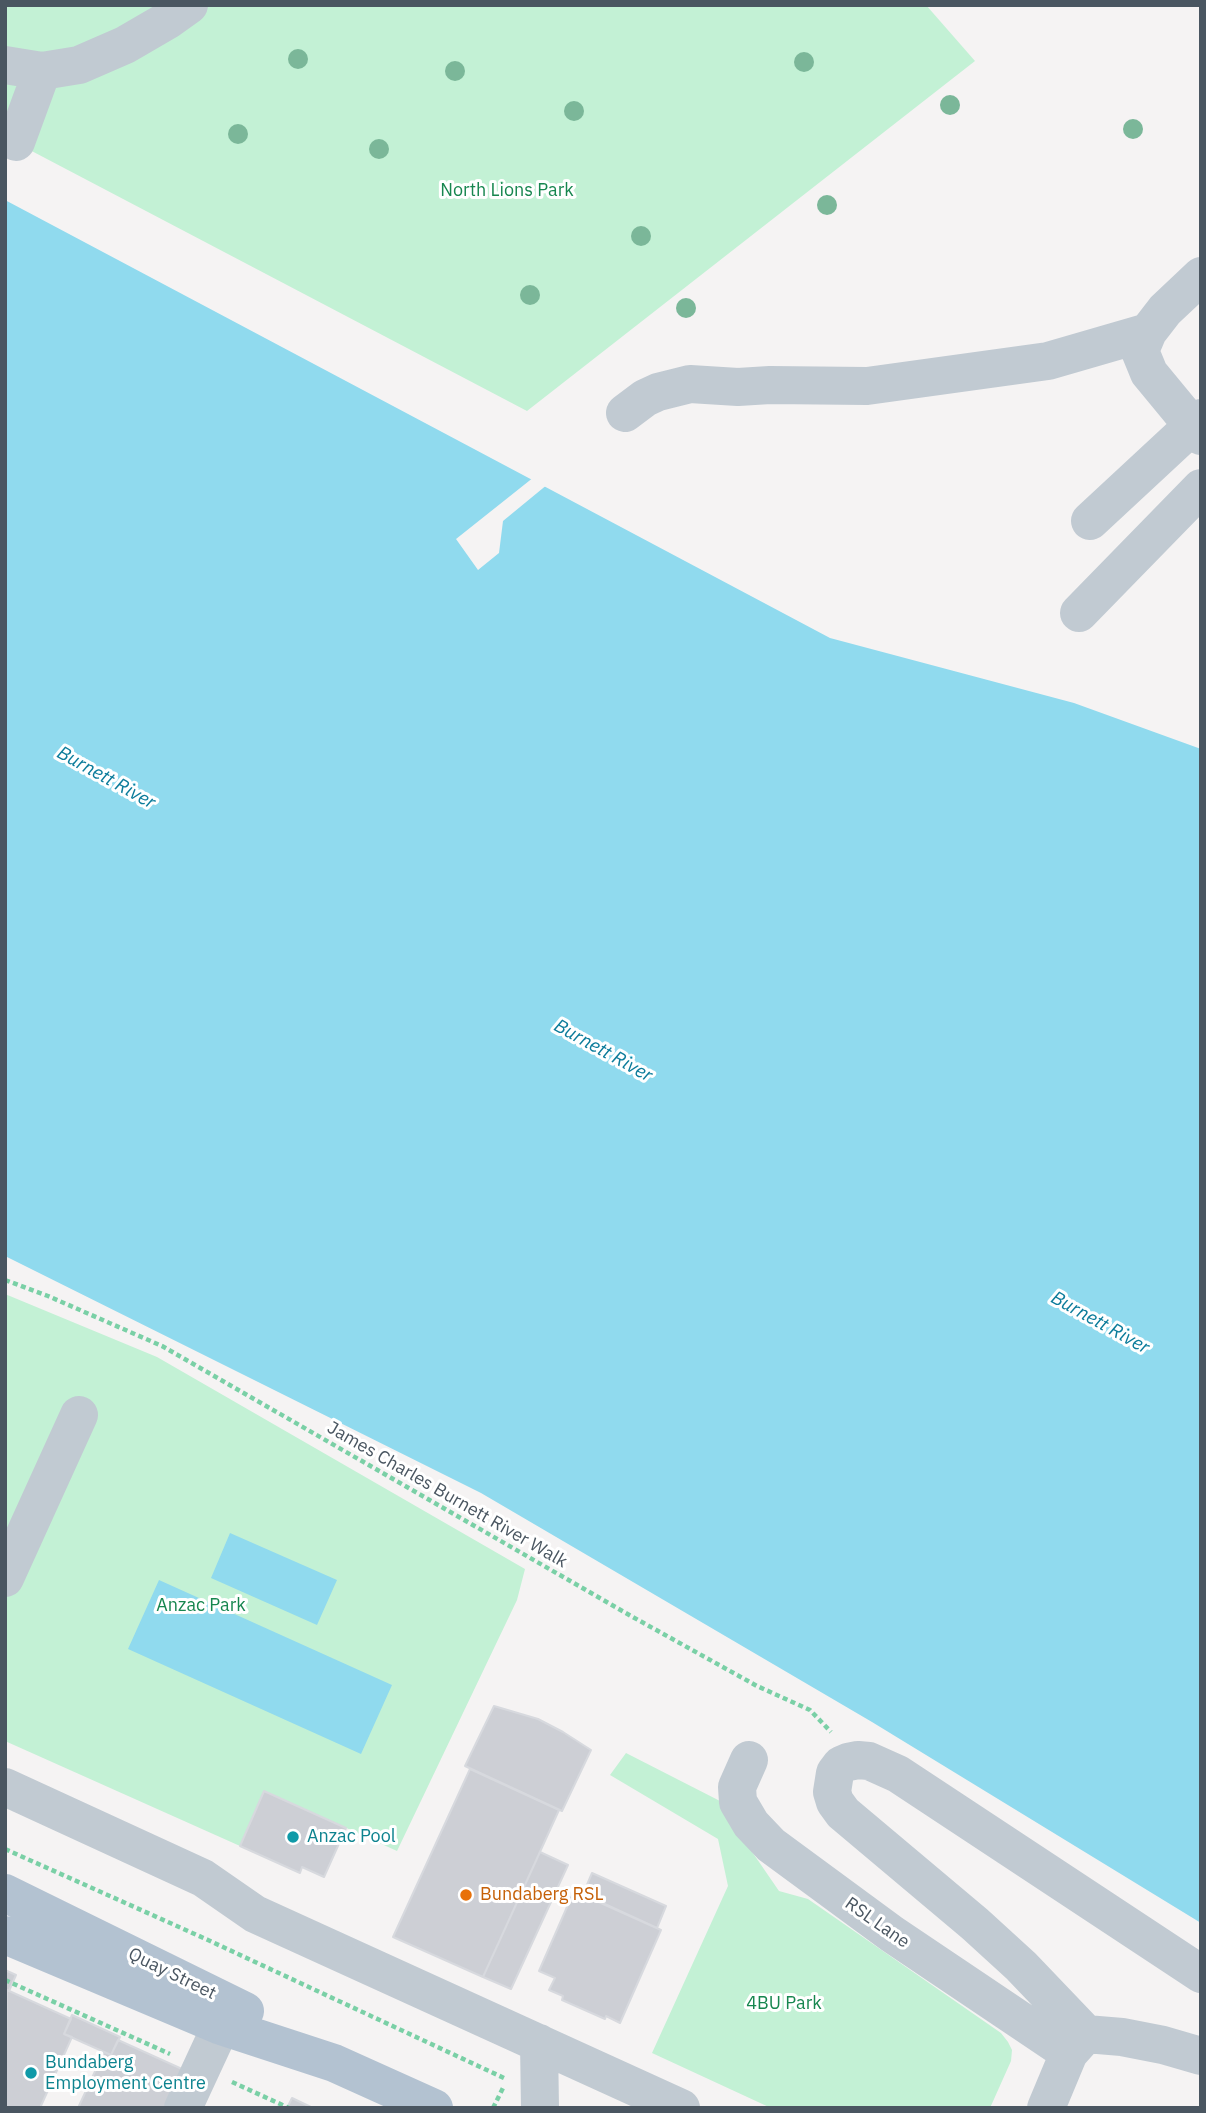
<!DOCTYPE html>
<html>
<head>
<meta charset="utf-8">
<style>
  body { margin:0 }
  #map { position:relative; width:1206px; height:2113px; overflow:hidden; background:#f5f3f3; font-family:"IBM Plex Sans",sans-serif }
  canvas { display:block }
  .frame { position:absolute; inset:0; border:7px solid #4a5661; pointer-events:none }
</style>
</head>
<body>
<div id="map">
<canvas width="1206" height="2113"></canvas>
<div class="frame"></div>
</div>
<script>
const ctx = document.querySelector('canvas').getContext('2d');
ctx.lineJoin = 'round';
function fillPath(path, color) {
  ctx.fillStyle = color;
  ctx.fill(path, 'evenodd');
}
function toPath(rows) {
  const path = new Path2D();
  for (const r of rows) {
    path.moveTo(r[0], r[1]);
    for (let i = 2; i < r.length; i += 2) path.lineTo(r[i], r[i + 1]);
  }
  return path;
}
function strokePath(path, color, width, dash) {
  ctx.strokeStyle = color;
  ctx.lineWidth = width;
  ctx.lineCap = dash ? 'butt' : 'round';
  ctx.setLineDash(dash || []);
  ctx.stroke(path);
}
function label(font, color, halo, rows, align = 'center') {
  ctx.font = font + ' "IBM Plex Sans",sans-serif';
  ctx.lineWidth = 6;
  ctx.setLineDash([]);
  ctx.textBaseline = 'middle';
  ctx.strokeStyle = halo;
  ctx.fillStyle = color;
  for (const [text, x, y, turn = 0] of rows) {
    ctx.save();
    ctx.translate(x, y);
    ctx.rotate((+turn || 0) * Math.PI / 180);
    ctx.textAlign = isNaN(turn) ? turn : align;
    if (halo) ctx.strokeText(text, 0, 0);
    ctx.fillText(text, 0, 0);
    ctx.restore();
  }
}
fillPath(toPath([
  [5,5,926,5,975,61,527,411,5,137],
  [5,1294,157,1357,525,1569,517,1600,397,1851,265,1791,240,1846,5,1741],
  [626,1753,720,1801,737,1830,779,1891,808,1899,1001,2033,1008,2042,1012,2050,1011,2061,990,2108,771,2108,652,2053,728,1886,718,1839,610,1775]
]), '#c3f1d5');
fillPath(toPath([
  [5,200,830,638,1074,703,1201,749,1201,1923,872,1722,481,1493,5,1256],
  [230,1533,337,1580,317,1625,211,1578],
  [159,1580,392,1685,361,1754,128,1649]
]), '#90daee');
fillPath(toPath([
  [534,477,548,484,503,521,499,553,478,570,456,539]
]), '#f5f3f3');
const building = toPath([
  [494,1706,538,1719,563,1732,591,1750,562,1811,465,1766,494,1706],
  [470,1769,559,1810,483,1977,393,1937,470,1769],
  [264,1791,346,1828,324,1877,302,1867,300,1873,240,1846,264,1791],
  [540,1852,568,1865,511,1989,483,1977,540,1852],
  [592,1873,666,1906,657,1928,583,1894,592,1873],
  [574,1891,661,1930,620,2023,606,2016,605,2019,562,2000,563,1996,549,1990,555,1978,539,1971,574,1891],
  [5,1970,16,1975,9,1991,5,1990,5,1970],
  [7,1990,71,2019,64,2034,72,2037,40,2108,5,2108,7,1990],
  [72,2015,120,2037,111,2055,64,2034,72,2015],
  [118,2040,182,2069,165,2108,78,2108,104,2052,111,2055,118,2040],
  [292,2098,313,2108,287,2108,292,2098]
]);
fillPath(building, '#cdcfd5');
strokePath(building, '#d7d9de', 2);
strokePath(toPath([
  [5,1280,48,1296,162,1346,631,1616,757,1686,810,1710,831,1732],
  [5,1849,208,1940,504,2078],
  [5,1980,170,2054],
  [232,2082,289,2108],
  [493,2108,503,2088]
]), '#7ad0a6', 4.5, [5, 3.5]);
strokePath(toPath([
  [5,65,42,71,79,65,125,45,168,20,189,5],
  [16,142,42,71],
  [1201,276,1165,310,1148,332,1140,351,1149,373,1201,436],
  [625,413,645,398,658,392,690,384,738,387,770,385,867,386,1048,361,1148,332],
  [1090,521,1201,418],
  [1079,613,1201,488],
  [5,1578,79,1415],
  [749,1760,737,1787,738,1802,751,1824,771,1845,892,1934,1069,2053],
  [5,1787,203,1878,255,1914,681,2108],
  [1201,1974,898,1774,869,1761,858,1760,848,1762,841,1765,835,1773,832,1792,835,1802,843,1813,975,1924,1021,1966,1086,2034,1122,2037,1163,2045,1201,2056],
  [539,2043,540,2108],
  [183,2108,221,2026],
  [1046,2108,1069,2053,1086,2034]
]), '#c1cad2', 38);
strokePath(toPath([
  [5,1893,245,2011],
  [5,1935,221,2026,334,2063,434,2108]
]), '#b3c2d1', 38);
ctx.fillStyle = '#7bb799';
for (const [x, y] of [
  [298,59],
  [804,62],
  [455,71],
  [950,105],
  [574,111],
  [1133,129],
  [238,134],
  [379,149],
  [827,205],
  [641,236],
  [530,295],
  [686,308]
]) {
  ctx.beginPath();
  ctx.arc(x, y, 10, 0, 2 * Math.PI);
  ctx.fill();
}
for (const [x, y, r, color] of [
  [293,1837,7,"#0f9aa8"],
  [466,1895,7,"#e8710a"],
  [31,2073,7,"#0f9aa8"]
]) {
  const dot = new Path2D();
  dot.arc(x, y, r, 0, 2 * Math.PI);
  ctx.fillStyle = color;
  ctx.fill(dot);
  strokePath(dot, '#fff', 2.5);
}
label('18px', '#17864f', '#fff', [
  ["North Lions Park",507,191],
  ["Anzac Park",201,1606],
  ["4BU Park",784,2004]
]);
label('18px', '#4a5661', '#fff', [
  ["James Charles Burnett River Walk",447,1495,30],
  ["RSL Lane",877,1923,35],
  ["Quay Street",172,1974,26]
]);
label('18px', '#0d838f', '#fff', [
  ["Anzac Pool",307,1837],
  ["Bundaberg",45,2063],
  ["Employment Centre",45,2084]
], 'left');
label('18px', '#c56008', '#fff', [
  ["Bundaberg RSL",480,1895]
], 'left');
label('italic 19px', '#0c7c9b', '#fff', [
  ["Burnett River",106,778,29],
  ["Burnett River",603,1051,29],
  ["Burnett River",1100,1323,29]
]);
</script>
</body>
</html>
